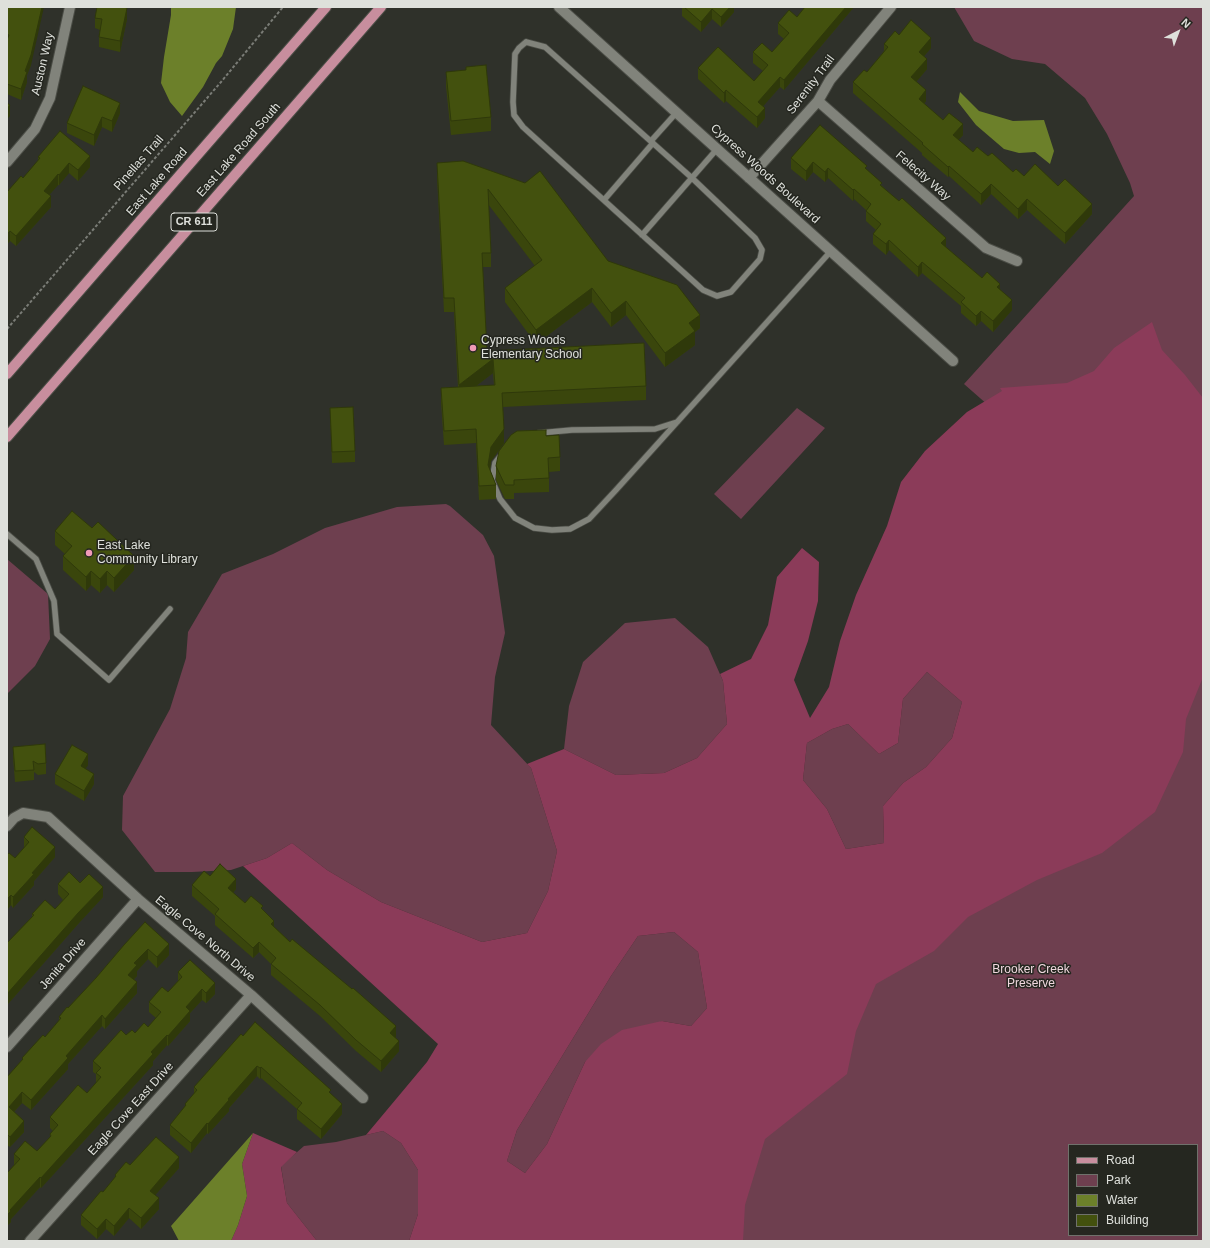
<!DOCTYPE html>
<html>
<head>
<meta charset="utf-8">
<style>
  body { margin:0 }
  #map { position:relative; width:1210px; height:1248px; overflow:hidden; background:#2f312a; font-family:Arial,sans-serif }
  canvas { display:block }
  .frame { position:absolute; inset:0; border:8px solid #dee0db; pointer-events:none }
  .legend { position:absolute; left:1068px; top:1144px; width:130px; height:92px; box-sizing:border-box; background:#252720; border:1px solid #6f716b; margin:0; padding:5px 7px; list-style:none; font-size:12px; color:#dee0db }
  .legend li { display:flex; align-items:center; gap:8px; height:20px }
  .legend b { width:20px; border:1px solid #6f716b }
  .north { position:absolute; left:1158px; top:12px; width:40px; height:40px; -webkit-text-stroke:3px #252720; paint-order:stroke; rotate:42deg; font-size:11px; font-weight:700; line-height:16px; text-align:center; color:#dee0db }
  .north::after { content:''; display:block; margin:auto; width:14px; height:18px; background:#dee0db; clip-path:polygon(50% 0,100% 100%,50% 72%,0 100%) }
</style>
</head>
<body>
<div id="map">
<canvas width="1210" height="1248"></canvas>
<div class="frame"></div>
<ul class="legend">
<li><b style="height:5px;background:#c88e9e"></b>Road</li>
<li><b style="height:11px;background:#6e3f4f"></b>Park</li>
<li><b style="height:11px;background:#6c802a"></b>Water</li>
<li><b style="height:11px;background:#43510e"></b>Building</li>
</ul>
<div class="north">N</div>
</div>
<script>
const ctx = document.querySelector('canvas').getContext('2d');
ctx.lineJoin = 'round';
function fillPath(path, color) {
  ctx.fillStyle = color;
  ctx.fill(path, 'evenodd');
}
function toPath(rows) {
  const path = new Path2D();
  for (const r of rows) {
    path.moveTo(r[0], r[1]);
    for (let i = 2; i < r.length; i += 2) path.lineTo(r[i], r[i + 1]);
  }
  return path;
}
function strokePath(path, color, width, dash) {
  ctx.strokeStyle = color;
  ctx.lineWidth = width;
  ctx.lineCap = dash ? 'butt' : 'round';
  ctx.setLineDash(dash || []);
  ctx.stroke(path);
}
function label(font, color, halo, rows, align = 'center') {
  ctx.font = font + ' Arial,sans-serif';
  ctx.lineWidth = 3;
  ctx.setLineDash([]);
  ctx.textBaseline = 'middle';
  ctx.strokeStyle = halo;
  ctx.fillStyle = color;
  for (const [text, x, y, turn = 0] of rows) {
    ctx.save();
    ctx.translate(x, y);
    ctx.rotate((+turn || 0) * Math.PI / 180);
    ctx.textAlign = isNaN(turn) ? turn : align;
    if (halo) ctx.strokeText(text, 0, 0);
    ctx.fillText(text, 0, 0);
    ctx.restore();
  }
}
fillPath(toPath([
  [954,7,1203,7,1203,1241,695,1241,772,1048,1170,565,964,384,1134,196,1130,183,1107,134,1085,98,1045,64,1012,59,974,41],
  [1069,1145,1197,1145,1197,1235,1069,1235],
  [797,408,825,428,741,519,714,494],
  [446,504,450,506,483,535,494,556,505,633,495,677,491,725,531,768,557,851,548,891,527,933,482,942,381,902,327,870,292,843,267,858,231,870,192,872,155,872,122,830,123,796,170,709,186,658,188,632,222,574,273,554,325,528,397,507],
  [7,559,48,594,50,639,35,666,7,694],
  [675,618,708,647,723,681,727,724,697,758,664,773,616,775,564,749,569,706,583,662,625,623],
  [927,672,962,702,952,738,926,767,903,783,883,806,884,843,846,849,827,809,803,780,807,743,832,729,848,724,879,754,898,743,903,699],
  [674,932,698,952,707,1008,691,1026,662,1021,585,1062,547,1144,525,1173,507,1161,517,1130,611,976,638,936],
  [383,1131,401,1143,418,1170,418,1214,409,1241,317,1241,287,1203,281,1166,304,1146,336,1142]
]), '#6e3f4f');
fillPath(toPath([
  [1152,322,1162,350,1185,375,1203,398,1203,677,1186,719,1183,752,1155,812,1102,853,1037,880,968,917,934,951,876,984,856,1031,847,1074,765,1139,745,1205,743,1241,409,1241,418,1214,418,1170,401,1143,383,1131,366,1135,427,1062,438,1044,243,866,267,858,292,843,327,870,381,902,482,942,527,933,548,891,557,851,531,768,527,764,564,749,616,775,664,773,697,758,727,724,723,681,720,674,751,659,768,625,777,577,802,548,819,562,818,601,808,641,794,680,810,718,829,687,840,641,856,595,887,526,901,482,925,451,967,412,1002,391,1000,388,1067,383,1094,371,1114,348],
  [927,672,962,702,952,738,926,767,903,783,883,806,884,843,846,849,827,809,803,780,807,743,832,729,848,724,879,754,898,743,903,699],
  [674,932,698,952,707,1008,691,1026,662,1021,622,1030,601,1044,585,1062,547,1144,525,1173,507,1161,517,1130,611,976,638,936],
  [253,1133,297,1152,281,1167,287,1203,317,1241,231,1241,238,1225,247,1196,242,1164]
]), '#8b3b59');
fillPath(toPath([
  [171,7,236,7,233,29,222,56,216,63,203,87,182,116,170,102,161,83,164,57,171,15],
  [960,92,979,111,1013,121,1044,120,1054,151,1050,164,1035,152,1019,153,1004,149,976,125,958,102],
  [253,1133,242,1164,247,1196,238,1225,231,1241,179,1241,171,1226]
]), '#6c802a');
const lane = toPath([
  [526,42,545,47,692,178,755,238,762,250,760,259,731,292,717,296,703,290,523,127,514,115,513,102,515,54,519,48,526,42],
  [651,141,677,112],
  [604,200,653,143],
  [642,235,717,149],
  [539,433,572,430,655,429,677,422],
  [502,454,495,463,492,480,500,499,515,518,534,528,552,530,570,529,589,519,616,490,831,251],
  [7,534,36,559,54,601,57,634,109,680,170,609]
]);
const street = toPath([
  [559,7,953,361],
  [818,101,986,248,1017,261],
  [7,162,35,129,50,98,70,7],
  [749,178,818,101,830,80,891,7],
  [7,826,14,818,23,813,48,817,138,899,251,995,363,1098],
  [7,1047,138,899],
  [30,1241,251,995]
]);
const primary = toPath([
  [7,374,326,7],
  [7,437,381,7]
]);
strokePath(lane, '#4b4d46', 7);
strokePath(street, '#4b4d46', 12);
strokePath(primary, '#4b4d46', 12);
strokePath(toPath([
  [7,329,221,82,283,7]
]), '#7a7c76', 2, [3, 2]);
strokePath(lane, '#81837b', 5.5);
strokePath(street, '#81837b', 10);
strokePath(primary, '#c88e9e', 10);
fillPath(toPath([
  [7,7,31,65,27,75,27,82,21,100,7,94],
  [682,7,734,7,734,12,721,27,712,19,701,32,682,16],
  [805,7,854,7,784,90,780,87,763,106,765,118,757,128,726,101,724,103,698,79,698,68,754,81,763,71,753,63,753,52,772,52,784,39,778,34,778,23,797,17],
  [95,18,127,19,120,52,99,47,99,37,100,30,95,28],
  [899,35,931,48,924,56,927,69,916,82,926,101,924,104,943,120,963,135,958,140,973,152,988,156,1013,172,1024,176,1058,186,1092,214,1065,244,1027,210,1018,219,991,194,981,205,949,176,948,177,922,155,922,153,853,93,853,82,867,72,884,51,884,44],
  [466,67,491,117,491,131,451,135,446,86,446,72,466,70],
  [120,113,112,132,102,127,94,146,67,133,67,123],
  [38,157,90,167,78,181,69,173,59,185,58,185,49,195,51,207,16,246,10,241,7,244,7,192,23,178,38,161],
  [791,158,867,170,882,186,946,247,982,278,1000,290,1012,310,993,332,981,321,976,326,961,313,961,306,922,273,918,277,889,250,886,255,873,244,873,234,876,230,866,221,866,210,854,199,853,201,828,178,825,182,813,172,806,181,791,169],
  [463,161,608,261,700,328,695,332,695,345,665,367,626,315,611,327,592,302,536,344,505,302,505,288,535,266,488,204,491,253,491,267,482,267,487,351,646,386,646,400,503,407,504,443,491,461,490,470,496,485,496,499,479,500,476,443,444,445,441,402,441,388,458,387,454,312,444,312,437,177,437,163],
  [493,373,494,385,476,386],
  [330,408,355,451,355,462,332,463],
  [546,436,560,457,560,471,549,472,549,492,514,493,514,499,505,499,496,480,496,466],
  [55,531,134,570,114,592,107,585,100,593,91,585,86,591,63,570,63,556,65,554,55,545],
  [13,747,46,763,46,774,38,775,34,772,34,780,15,782,13,757],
  [88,765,85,769,94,784,84,801,55,784,55,774],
  [24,837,55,857,34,881,34,885,13,908,11,905,7,910,7,855,15,858,24,848],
  [210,876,236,889,233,893,245,903,263,910,274,927,396,1037,395,1037,399,1051,381,1072,356,1051,320,1016,271,975,271,964,259,952,253,958,215,925,215,916,192,896,192,885],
  [80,883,103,897,78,924,7,1005,7,943,32,917,32,914,55,909,63,900,58,894,58,884],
  [145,922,169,955,157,968,148,959,137,971,137,976,134,979,137,993,105,1029,102,1026,68,1064,68,1069,31,1110,22,1103,14,1112,24,1132,10,1147,7,1145,7,1077,22,1060,22,1058,45,1037,59,1021,59,1017,96,978],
  [178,972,215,994,206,1003,202,1000,190,1013,190,1021,168,1046,167,1045,153,1061,153,1065,41,1188,40,1187,11,1219,11,1222,7,1226,7,1173,14,1165,14,1154,37,1151,50,1138,50,1134,53,1131,50,1128,50,1117,87,1093,96,1083,96,1074,93,1072,93,1061,126,1035,135,1033,148,1027,156,1018,149,1012,149,1002,168,992,178,981],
  [243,1036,331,1094,342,1114,321,1139,297,1119,297,1109,261,1078,260,1079,257,1076,229,1108,229,1111,208,1134,207,1133,191,1153,170,1135,170,1125,185,1107,185,1104,194,1094,194,1087],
  [130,1165,179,1168,155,1195,159,1209,141,1229,129,1218,114,1236,106,1229,97,1239,81,1225,81,1215,103,1192,115,1178,115,1175]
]), '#3a460c');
fillPath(toPath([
  [42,7,44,7,31,65,27,75,27,82,21,100,21,89],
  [729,7,734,7,734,12,721,27,721,17],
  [846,7,854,7,784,90,784,80],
  [127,8,127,19,120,52,120,41],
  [712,9,712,19,701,32,701,22],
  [931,38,931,48,919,62,919,52],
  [927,59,927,69,911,88,911,77],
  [780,77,780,87,758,112,758,102],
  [726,90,726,101,724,103,724,93],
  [926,90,926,101,919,110,919,99],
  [120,103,120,113,112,132,112,121],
  [10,105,10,116,7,119,7,109],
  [765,108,765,118,757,128,757,117],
  [102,117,102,127,94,146,94,135],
  [963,124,963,135,953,146,953,135],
  [90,156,90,167,78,181,78,170],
  [813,162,813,172,806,181,806,171],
  [69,163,69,173,59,185,59,175],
  [949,166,949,176,948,177,948,167],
  [828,168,828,178,825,182,825,172],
  [58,174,58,185,44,201,44,191],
  [991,184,991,194,981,205,981,194],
  [854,189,854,199,853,201,853,190],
  [51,196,51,207,16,246,16,236],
  [1027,199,1027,210,1018,219,1018,209],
  [1092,204,1092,214,1065,244,1065,233],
  [10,231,10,241,7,244,7,234],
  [946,238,946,248,941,243],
  [889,240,889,250,886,255,886,244],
  [922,262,922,273,918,277,918,267],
  [1000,284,1000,294,997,287],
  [592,288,592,302,536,344,536,330],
  [1012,300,1012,310,993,332,993,321],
  [626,301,626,315,611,327,611,313],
  [981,311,981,321,976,326,976,316],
  [700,315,700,328,695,332,695,345,665,367,665,353,689,323],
  [493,359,493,373,459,399,459,385],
  [504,429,504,443,491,461,488,479,488,465,491,447],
  [134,556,134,570,114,592,114,578],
  [91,571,91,585,86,591,86,577],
  [107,571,107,585,100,593,100,579],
  [88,754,88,765,81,776,81,766],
  [94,774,94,784,84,801,84,791],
  [55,847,55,857,34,881,34,885,13,908,13,897,32,873],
  [236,879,236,889,228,899,228,888],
  [103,887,103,897,78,924,7,1005,7,994,78,913],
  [11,895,11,905,7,910,7,899],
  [274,921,274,931,271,924],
  [259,942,259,952,253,958,253,948],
  [169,944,169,955,157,968,157,957],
  [148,949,148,959,137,971,137,976,128,985,128,975,134,963],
  [137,982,137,993,105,1029,105,1019],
  [215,983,215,994,206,1003,206,993],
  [202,989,202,1000,190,1013,190,1021,168,1046,168,1036,186,1007],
  [102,1015,102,1026,68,1064,68,1069,31,1110,31,1100,66,1056],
  [396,1026,396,1037,390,1043,390,1033],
  [167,1035,167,1045,153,1061,153,1065,41,1188,41,1178,151,1052],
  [399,1041,399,1051,381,1072,381,1061],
  [257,1066,257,1076,229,1108,229,1111,208,1134,208,1124,228,1099],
  [261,1067,261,1078,260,1079,260,1068],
  [22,1092,22,1103,9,1117,9,1107],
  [342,1104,342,1114,321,1139,321,1129],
  [24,1121,24,1132,10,1147,10,1137],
  [207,1123,207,1133,191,1153,191,1143],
  [179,1157,179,1168,150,1201,150,1191],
  [40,1177,40,1187,11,1219,11,1222,7,1226,7,1215,10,1210],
  [159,1198,159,1209,141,1229,141,1218],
  [129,1208,129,1218,114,1236,114,1226],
  [106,1219,106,1229,97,1239,97,1229]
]), '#2f390a');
const building = toPath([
  [7,7,42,7,31,55,25,71,27,72,21,89,7,84,7,40,9,35,7,34,7,7],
  [97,7,122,7,127,8,120,41,99,37,102,19,95,18,97,7],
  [684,7,730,7,721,17,712,9,701,22,684,7],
  [805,7,846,7,784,80,780,77,758,102,765,108,757,117,726,90,724,93,698,68,718,47,754,81,768,65,753,52,762,43,772,52,789,33,778,23,789,10,797,17,805,7],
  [911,20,931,38,919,52,927,59,911,77,926,90,919,99,943,120,949,113,963,124,953,135,973,152,977,147,988,156,992,153,1013,172,1016,169,1024,176,1035,164,1058,186,1065,179,1092,204,1065,233,1027,199,1018,209,991,184,981,194,949,166,948,167,922,144,923,143,853,82,864,70,867,72,888,47,884,44,895,31,899,35,911,20],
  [486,65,491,117,451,121,446,72,466,70,466,67,486,65],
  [83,86,120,103,112,121,102,117,94,135,67,123,83,86],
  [7,103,10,105,7,109,7,103],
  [820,125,867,166,865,168,882,183,880,185,899,201,902,198,946,238,941,243,982,278,987,272,1000,284,997,287,1012,300,993,321,981,311,976,316,961,302,965,298,922,262,918,267,889,240,886,244,873,234,881,224,866,211,871,204,854,189,853,190,828,168,825,172,813,162,806,171,791,158,820,125],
  [60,131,90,156,78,170,69,163,59,175,58,174,44,191,51,196,16,236,10,231,7,234,7,192,21,176,23,178,40,158,38,157,60,131],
  [463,161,525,183,540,171,608,261,677,285,700,315,689,323,695,331,665,353,626,301,611,313,592,288,536,330,505,288,542,260,488,189,491,253,482,253,487,351,644,343,646,386,502,393,504,429,491,447,488,465,496,485,479,486,476,429,444,431,441,388,495,385,493,359,459,385,454,298,444,298,437,163,463,161],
  [353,407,355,451,332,452,330,408,353,407],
  [546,430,546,436,559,435,560,457,548,458,549,478,514,480,514,485,505,485,496,466,499,451,511,435,517,431,546,430],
  [72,511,92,528,98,522,134,556,114,578,107,571,100,579,91,571,86,577,63,556,72,546,55,531,72,511],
  [45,744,46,763,38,764,33,761,34,770,15,771,13,747,45,744],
  [72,745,88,754,81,766,94,774,84,791,55,774,72,745],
  [32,827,55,847,32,873,34,874,13,897,11,895,7,899,7,855,9,853,15,858,29,842,24,837,32,827],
  [220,864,236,879,228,888,245,903,251,896,263,906,261,908,274,921,271,924,290,942,292,939,352,989,353,988,396,1026,390,1033,399,1041,381,1061,356,1040,320,1005,271,964,276,958,259,942,253,948,215,914,219,909,192,885,204,871,210,876,220,864],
  [69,872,80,883,89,874,103,887,78,913,7,994,7,943,34,915,32,914,45,900,55,909,69,894,58,884,69,872],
  [145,922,169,944,157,957,148,949,134,963,137,965,128,975,137,982,105,1019,102,1015,66,1056,68,1058,31,1100,22,1092,9,1107,24,1121,10,1137,7,1134,7,1077,23,1059,22,1058,43,1035,45,1037,61,1018,59,1017,67,1007,68,1008,96,978,124,945,145,922],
  [190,960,215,983,206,993,202,989,186,1007,190,1011,168,1036,167,1035,151,1052,153,1054,41,1178,40,1177,10,1210,11,1211,7,1215,7,1173,20,1159,14,1154,25,1141,37,1151,51,1136,50,1134,58,1125,50,1117,78,1085,87,1093,101,1077,96,1073,101,1068,93,1061,121,1030,126,1035,132,1030,135,1033,144,1023,148,1027,161,1012,149,1002,162,987,168,992,182,977,178,972,190,960],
  [255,1022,331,1090,329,1092,342,1104,321,1129,297,1109,302,1103,261,1067,260,1068,257,1066,228,1099,229,1100,208,1124,207,1123,191,1143,170,1125,186,1105,185,1104,197,1090,194,1087,241,1034,243,1036,255,1022],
  [156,1137,179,1157,150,1191,159,1198,141,1218,129,1208,114,1226,106,1219,97,1229,81,1215,101,1191,103,1192,116,1176,115,1175,126,1162,130,1165,156,1137]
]);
fillPath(building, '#43510e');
strokePath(building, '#2f390a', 1);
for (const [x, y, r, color] of [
  [473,348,4,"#f09ab6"],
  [89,553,4,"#f09ab6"]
]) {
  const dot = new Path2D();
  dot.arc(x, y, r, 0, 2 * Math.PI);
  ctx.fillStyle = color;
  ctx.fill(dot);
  strokePath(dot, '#252720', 1.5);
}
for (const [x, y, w] of [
  [194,222,46]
]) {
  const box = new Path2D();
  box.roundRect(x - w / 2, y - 9, w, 18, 3);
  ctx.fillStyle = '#252720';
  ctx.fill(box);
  strokePath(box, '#dee0db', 1);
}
label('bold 11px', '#dee0db', null, [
  ["CR 611",194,222]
]);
label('12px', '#dee0db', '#252720', [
  ["Auston Way",43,64,-77],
  ["Serenity Trail",811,85,-53],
  ["East Lake Road South",239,150,-49],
  ["Pinellas Trail",139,163,-49],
  ["Cypress Woods Boulevard",765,174,42],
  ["Felecity Way",923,176,41],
  ["East Lake Road",157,182,-49],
  ["Eagle Cove North Drive",205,939,40],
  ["Jenita Drive",63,964,-49],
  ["Eagle Cove East Drive",131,1109,-48]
]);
label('12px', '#dee0db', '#252720', [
  ["Cypress Woods",481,341],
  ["Elementary School",481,355],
  ["East Lake",97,546],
  ["Community Library",97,560]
], 'left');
label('12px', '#f0d7de', '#252720', [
  ["Brooker Creek",1031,970],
  ["Preserve",1031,984]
]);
</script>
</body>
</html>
